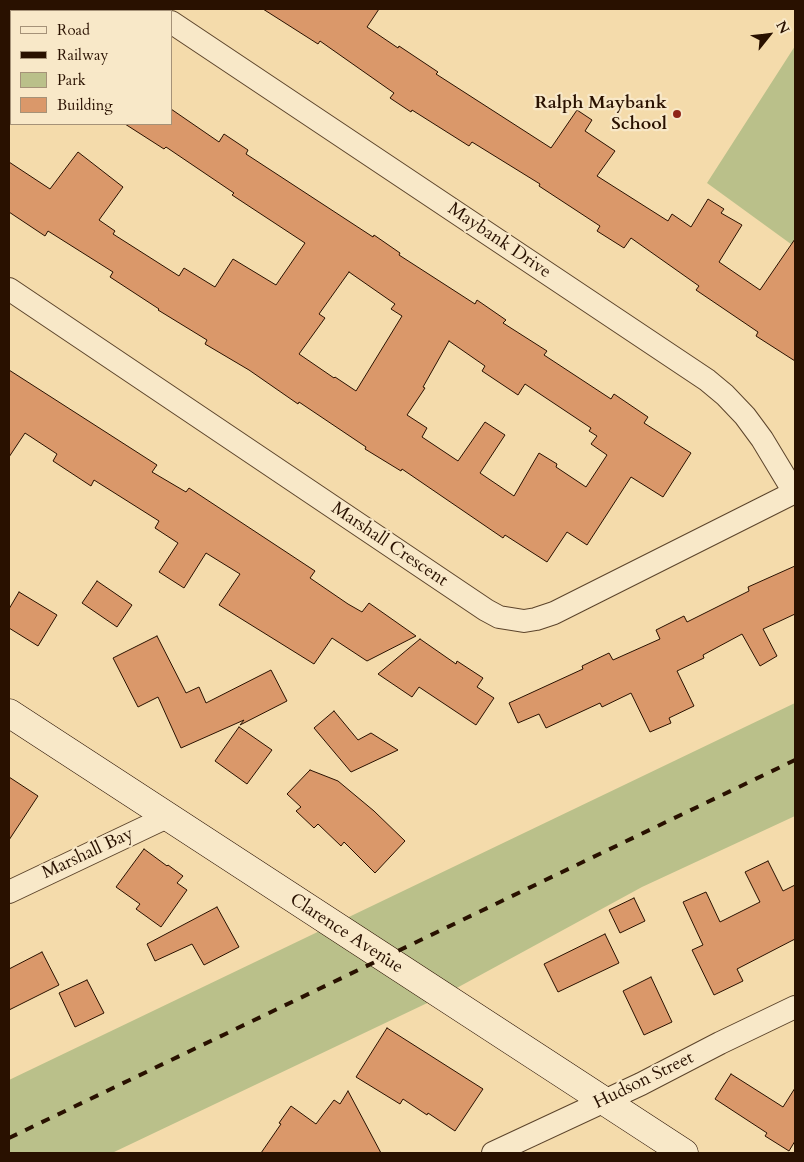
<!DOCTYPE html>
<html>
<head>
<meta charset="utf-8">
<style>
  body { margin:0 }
  #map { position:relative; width:804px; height:1162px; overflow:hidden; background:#f4dbab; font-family:Cardo,serif }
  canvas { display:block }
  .frame { position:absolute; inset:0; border:10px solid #291100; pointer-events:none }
  .legend { position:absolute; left:10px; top:10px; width:162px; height:115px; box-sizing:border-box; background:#f8e8c8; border:1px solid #a59278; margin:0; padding:6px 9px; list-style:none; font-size:15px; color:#291100 }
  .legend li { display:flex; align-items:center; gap:10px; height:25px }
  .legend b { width:25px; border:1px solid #a59278 }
  .north { position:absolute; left:744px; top:10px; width:50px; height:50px; -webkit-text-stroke:4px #f8e8c8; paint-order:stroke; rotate:61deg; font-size:14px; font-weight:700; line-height:20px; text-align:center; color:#291100 }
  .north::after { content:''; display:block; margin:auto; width:18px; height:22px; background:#291100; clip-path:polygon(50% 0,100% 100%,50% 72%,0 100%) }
</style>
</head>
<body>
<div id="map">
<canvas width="804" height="1162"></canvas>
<div class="frame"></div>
<ul class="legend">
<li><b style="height:6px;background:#f8e8c8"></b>Road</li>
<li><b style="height:6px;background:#291100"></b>Railway</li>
<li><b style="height:14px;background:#bac08a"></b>Park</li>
<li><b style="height:14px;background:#da986a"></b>Building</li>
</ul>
<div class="north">N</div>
</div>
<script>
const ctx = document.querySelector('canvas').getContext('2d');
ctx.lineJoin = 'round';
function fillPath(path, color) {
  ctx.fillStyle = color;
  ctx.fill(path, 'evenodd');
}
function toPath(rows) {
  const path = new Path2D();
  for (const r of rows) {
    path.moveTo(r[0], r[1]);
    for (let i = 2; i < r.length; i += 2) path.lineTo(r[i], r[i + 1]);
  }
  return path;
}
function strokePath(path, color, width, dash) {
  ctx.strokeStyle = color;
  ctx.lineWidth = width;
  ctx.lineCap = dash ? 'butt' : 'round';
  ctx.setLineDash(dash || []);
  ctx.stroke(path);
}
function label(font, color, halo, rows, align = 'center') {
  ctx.font = font + ' Cardo,serif';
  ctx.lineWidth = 4.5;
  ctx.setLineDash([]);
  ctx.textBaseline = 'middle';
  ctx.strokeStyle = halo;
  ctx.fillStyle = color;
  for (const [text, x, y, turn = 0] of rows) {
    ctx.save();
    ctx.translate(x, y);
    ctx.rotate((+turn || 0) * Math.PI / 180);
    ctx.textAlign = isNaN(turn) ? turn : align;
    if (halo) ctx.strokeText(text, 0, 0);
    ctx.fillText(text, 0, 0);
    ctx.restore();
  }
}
fillPath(toPath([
  [795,46,795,247,707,183],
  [795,703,795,816,642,887,442,996,112,1153,9,1153,9,1080]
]), '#bac08a');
const building = toPath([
  [263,9,379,9,367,27,398,48,399,46,438,72,436,74,551,148,577,110,592,120,585,131,615,151,597,176,668,221,672,214,691,227,708,199,724,209,721,213,742,225,719,262,760,290,795,239,795,361,756,336,758,332,696,290,699,286,631,238,624,248,597,231,600,226,539,186,540,184,472,142,469,146,412,110,411,112,390,98,394,93,320,41,318,44,263,9],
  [171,109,219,142,224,134,248,150,246,154,373,237,374,235,400,253,399,255,475,304,477,300,506,320,503,323,547,351,544,355,611,399,614,394,648,417,644,423,691,453,663,497,631,477,587,545,567,532,547,562,505,535,503,538,402,469,401,471,365,449,366,447,299,402,298,404,249,370,205,344,207,340,158,310,159,309,110,277,113,272,48,231,45,236,9,212,9,162,50,189,78,152,123,187,99,220,115,231,113,234,179,276,184,268,215,287,233,259,276,285,305,243,232,195,234,193,166,147,164,149,125,124,171,124,171,109],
  [349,272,395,304,391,309,402,316,356,391,335,377,334,378,299,354,325,318,319,314,349,272],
  [449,341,485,366,482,371,518,395,525,384,591,428,589,431,597,436,591,444,607,455,586,487,556,467,557,464,539,453,514,496,480,473,505,435,485,422,458,461,422,437,427,428,407,415,425,388,423,387,449,341],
  [9,370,157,465,152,472,186,492,189,488,315,571,310,578,348,604,362,612,369,603,416,636,367,661,332,638,314,664,219,605,240,574,206,553,184,588,159,572,178,543,155,528,159,521,94,480,91,486,53,461,57,454,25,433,9,457,9,370],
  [795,566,795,614,763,629,777,656,760,666,742,634,703,655,704,658,677,671,694,706,669,718,671,723,650,732,631,693,602,707,600,703,546,728,539,714,518,723,509,703,583,669,582,666,609,653,613,660,660,639,656,630,684,616,687,622,749,591,748,587,795,566],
  [97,581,132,605,117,627,82,603,97,581],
  [19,592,57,615,38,646,9,628,9,609,19,592],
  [157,636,186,693,199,687,206,703,271,670,287,701,240,725,244,720,181,748,158,697,138,707,113,658,157,636],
  [420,639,456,664,457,661,483,678,477,687,494,698,476,725,419,687,412,697,378,674,420,639],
  [334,711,358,740,371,733,398,750,351,772,314,728,334,711],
  [239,727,272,750,247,784,215,761,239,727],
  [310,770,338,781,374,811,405,841,375,873,344,842,341,846,318,824,314,828,296,811,301,807,287,794,310,770],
  [9,777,38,796,9,840,9,777],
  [144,849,167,866,168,865,183,876,177,883,187,890,161,927,136,909,140,904,116,887,144,849],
  [768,861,783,891,795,885,795,939,737,969,743,981,714,995,692,950,703,945,683,902,706,892,720,922,760,902,745,872,768,861],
  [634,898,645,921,620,933,609,910,634,898],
  [217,907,239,947,204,965,192,944,155,961,147,944,217,907],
  [605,934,619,963,558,992,544,964,605,934],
  [42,952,59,985,9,1010,9,969,42,952],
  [651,977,672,1022,644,1035,623,991,651,977],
  [87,980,104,1013,75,1027,59,993,87,980],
  [387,1028,483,1089,455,1131,428,1113,427,1115,403,1099,400,1104,356,1077,387,1028],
  [731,1074,783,1107,795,1088,795,1141,789,1151,765,1136,767,1133,715,1099,731,1074],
  [348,1091,381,1153,261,1153,281,1124,279,1123,291,1106,316,1124,334,1100,340,1104,348,1091]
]);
fillPath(building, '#da986a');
strokePath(building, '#291100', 1);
const street = toPath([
  [152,9,155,11],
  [9,16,11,13],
  [171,22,707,380,725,395,745,416,762,439,794,492],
  [9,289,486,610,499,617,524,621,536,619,554,613,795,492],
  [9,892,167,817],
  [493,1153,641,1084,720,1043,795,1007]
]);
const secondary = toPath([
  [9,713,684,1153]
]);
strokePath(street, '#5c442b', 24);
strokePath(secondary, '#291100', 29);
strokePath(street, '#f8e8c8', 22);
strokePath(secondary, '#f8e8c8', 28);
strokePath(toPath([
  [9,1138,795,760]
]), '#291100', 4, [9, 9]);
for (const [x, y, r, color] of [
  [677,114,5,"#8f2418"]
]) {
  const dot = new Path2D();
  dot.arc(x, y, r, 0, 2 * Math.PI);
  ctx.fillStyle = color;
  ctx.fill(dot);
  strokePath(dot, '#f8e8c8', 2);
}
label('bold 18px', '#291100', '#f8e8c8', [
  ["Ralph Maybank",667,104],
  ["School",667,125]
], 'right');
label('18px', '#291100', '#f8e8c8', [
  ["Maybank Drive",499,241,34],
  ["Marshall Crescent",389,545,34],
  ["Marshall Bay",88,854,-25],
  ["Clarence Avenue",346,934,33],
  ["Hudson Street",644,1081,-26]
]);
</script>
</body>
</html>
